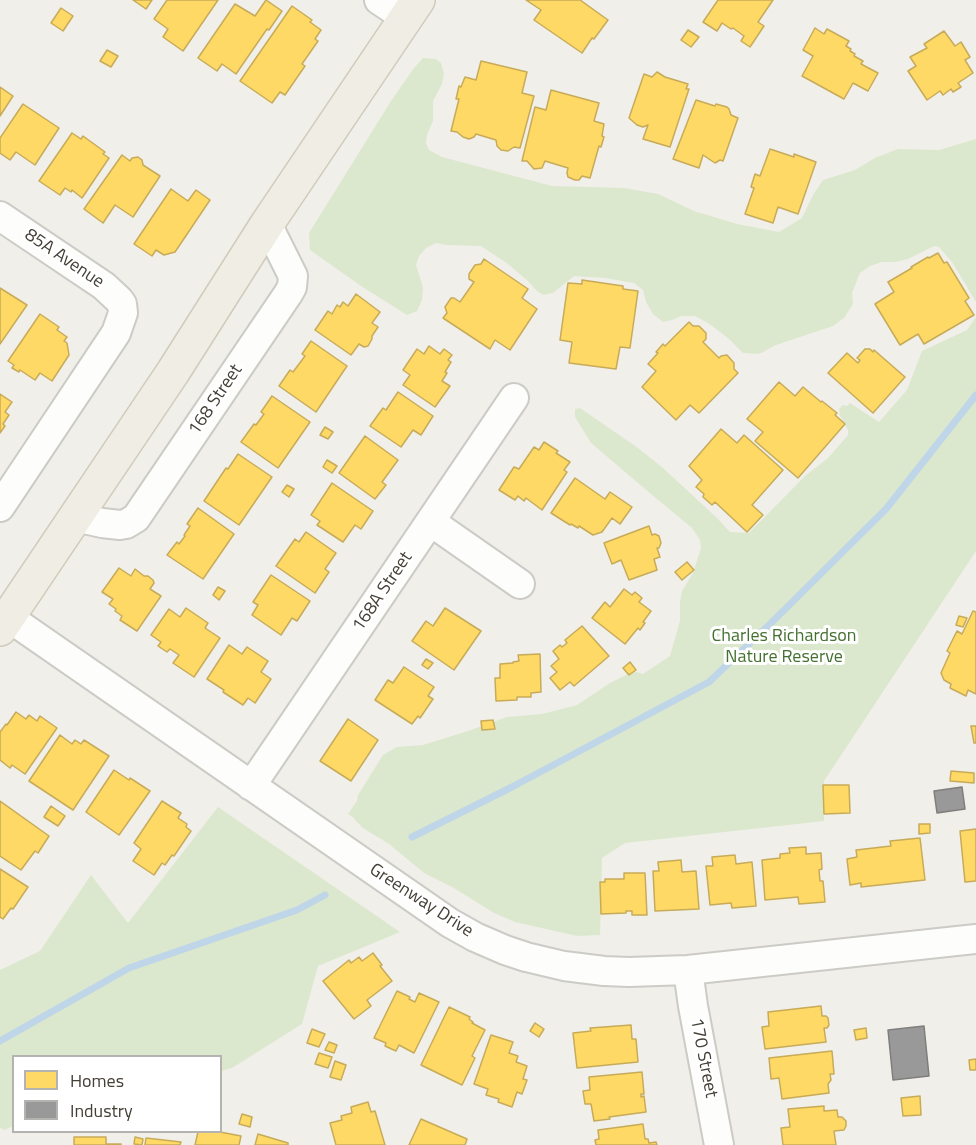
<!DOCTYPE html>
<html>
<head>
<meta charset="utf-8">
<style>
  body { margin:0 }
  #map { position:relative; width:976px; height:1145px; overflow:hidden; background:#f0efea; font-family:"Titillium Web",sans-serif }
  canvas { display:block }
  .legend { position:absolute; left:12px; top:1055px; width:210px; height:78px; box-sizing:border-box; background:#fff; border:2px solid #b5b3af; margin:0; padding:8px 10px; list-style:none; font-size:18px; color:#454037 }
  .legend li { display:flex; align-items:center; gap:12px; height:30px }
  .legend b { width:30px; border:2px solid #b5b3af }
</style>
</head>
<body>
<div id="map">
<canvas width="976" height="1145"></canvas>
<ul class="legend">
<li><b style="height:16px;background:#ffd966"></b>Homes</li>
<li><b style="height:16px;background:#999"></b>Industry</li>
</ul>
</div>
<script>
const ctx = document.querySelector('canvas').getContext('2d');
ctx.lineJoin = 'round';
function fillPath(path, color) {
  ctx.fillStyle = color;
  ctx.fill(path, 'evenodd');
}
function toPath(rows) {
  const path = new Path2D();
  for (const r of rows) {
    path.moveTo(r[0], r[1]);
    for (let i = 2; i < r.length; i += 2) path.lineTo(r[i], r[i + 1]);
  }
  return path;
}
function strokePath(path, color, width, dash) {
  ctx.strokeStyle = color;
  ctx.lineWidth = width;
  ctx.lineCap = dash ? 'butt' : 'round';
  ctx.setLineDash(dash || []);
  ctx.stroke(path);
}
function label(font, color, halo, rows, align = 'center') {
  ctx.font = font + ' "Titillium Web",sans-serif';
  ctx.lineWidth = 6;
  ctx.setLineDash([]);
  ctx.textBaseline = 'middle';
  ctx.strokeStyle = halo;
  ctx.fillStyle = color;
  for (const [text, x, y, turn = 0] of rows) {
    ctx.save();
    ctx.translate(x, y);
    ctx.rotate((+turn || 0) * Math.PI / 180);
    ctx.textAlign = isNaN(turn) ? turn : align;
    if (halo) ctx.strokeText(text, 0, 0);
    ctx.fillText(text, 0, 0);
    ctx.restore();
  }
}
fillPath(toPath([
  [423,58,436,59,441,63,444,74,442,84,433,101,433,121,427,135,426,143,429,150,442,157,552,186,624,188,658,194,694,211,737,224,779,232,802,218,813,195,823,180,855,170,875,158,898,149,939,150,976,139,976,302,952,262,939,247,934,246,908,259,895,262,882,262,870,266,860,273,852,293,853,304,844,318,833,326,776,345,759,354,743,353,728,338,708,323,695,316,681,316,672,320,663,322,653,314,646,302,643,290,634,283,605,278,574,276,553,293,543,295,537,291,529,282,508,264,481,246,447,245,436,243,426,248,419,256,416,265,423,287,422,300,417,311,407,315,361,286,310,250,309,233,391,101,414,68],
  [976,317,976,551,824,781,824,821,625,843,602,858,600,935,577,936,515,922,494,913,454,888,424,873,389,844,363,828,355,820,354,818,348,814,357,801,358,795,383,755,397,747,423,745,468,731,507,717,542,714,577,705,610,683,628,674,636,672,643,674,670,656,680,621,680,602,682,591,693,573,701,548,700,540,692,528,651,494,591,443,575,417,575,409,580,408,638,448,663,468,717,518,730,532,749,533,805,476,828,458,848,435,848,430,839,414,840,413,839,409,843,405,847,406,850,403,879,422,907,390,922,351,967,330],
  [218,807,400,932,318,966,302,1024,232,1068,221,1071,220,1056,14,1056,13,1126,5,1130,0,1128,0,970,40,951,91,875,128,923]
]), '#dce8cd');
const homes = toPath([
  [133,0,152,0,146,9,133,0],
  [167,0,218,0,183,51,163,37,168,29,154,19,167,0],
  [266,0,282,11,269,30,267,29,236,74,222,64,217,71,198,58,235,4,255,16,266,0],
  [526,0,580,0,608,20,594,39,592,38,582,53,534,20,541,10,526,0],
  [718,0,773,0,758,22,764,26,750,47,741,41,744,36,733,28,731,29,722,23,717,31,703,22,718,0],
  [292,6,312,20,310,22,321,30,315,39,318,41,302,64,305,66,285,95,280,92,272,103,240,81,292,6],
  [61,8,73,16,63,31,51,23,61,8],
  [815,28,824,34,827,29,849,41,846,46,851,49,850,51,855,54,854,56,863,61,861,64,878,73,868,91,853,83,844,99,802,76,813,56,803,50,815,28],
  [688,30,699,37,691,47,681,40,688,30],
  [944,31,955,46,961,42,970,57,965,60,973,73,958,83,961,87,953,92,951,89,943,95,940,91,927,100,908,71,916,66,910,57,927,48,924,44,944,31],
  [107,50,118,56,111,67,100,61,107,50],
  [481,61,527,72,522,93,534,96,520,148,514,147,508,151,501,150,497,146,496,140,476,134,474,137,469,139,463,137,457,132,451,131,459,99,456,99,459,86,461,87,465,77,476,80,481,61],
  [657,72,665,77,688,84,686,89,689,89,670,147,643,139,648,125,643,127,637,125,629,118,644,74,652,77,657,72],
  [0,87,13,96,0,116,0,87],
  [551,90,599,103,594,121,604,124,602,136,604,137,601,147,599,146,590,178,582,176,579,180,575,180,568,177,567,173,568,168,545,161,542,168,534,169,527,161,522,161,535,107,546,110,551,90],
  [696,100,715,106,716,104,727,107,729,109,731,115,738,118,723,161,720,160,715,163,703,155,699,168,673,159,696,100],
  [23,104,59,128,35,165,16,152,10,160,0,153,0,138,23,104],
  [72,133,81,139,83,136,105,152,103,154,109,158,82,198,72,190,71,192,65,188,60,195,39,181,72,133],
  [770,149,794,157,794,154,816,162,798,214,778,207,773,223,745,214,754,188,751,187,755,174,760,176,770,149],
  [122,155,130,161,132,158,138,157,142,160,143,165,160,176,133,217,115,205,103,223,84,209,122,155],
  [171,189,188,201,196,190,210,200,175,252,164,255,156,250,152,256,134,244,171,189],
  [938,253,944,263,947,262,969,298,965,301,974,315,924,344,918,334,900,345,875,304,894,292,888,282,912,268,911,267,928,257,929,258,938,253],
  [484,259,528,289,522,298,537,309,510,350,495,340,490,349,443,318,447,313,445,307,451,298,454,298,460,302,474,282,469,279,469,274,475,265,481,264,484,259],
  [582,280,623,286,623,289,638,291,630,348,620,347,616,369,569,363,572,342,560,340,568,283,582,284,582,280],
  [0,288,27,305,0,344,0,288],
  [356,294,380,312,372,323,378,327,372,336,372,339,368,346,364,347,359,344,351,355,315,330,328,311,332,314,337,305,340,307,343,302,348,306,356,294],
  [40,314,59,327,57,330,67,337,64,341,67,343,69,355,52,381,40,373,35,380,20,370,19,372,12,368,14,365,8,361,40,314],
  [689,322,693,326,699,326,706,333,706,339,703,342,719,358,721,356,727,355,734,363,734,369,738,373,699,413,690,405,676,420,642,387,656,371,648,364,658,353,656,352,663,344,665,346,689,322],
  [311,341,347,366,316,412,279,386,290,370,293,372,305,356,302,354,311,341],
  [429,346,440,354,444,349,452,355,448,360,451,362,445,372,447,373,442,381,450,386,435,407,403,385,410,375,403,370,417,349,424,354,429,346],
  [865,349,870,349,873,352,874,350,905,377,873,413,828,373,847,353,858,363,860,360,857,358,865,349],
  [779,382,795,396,803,387,821,402,822,401,837,413,835,415,845,424,798,478,755,441,763,432,747,419,779,382],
  [398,392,433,416,421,435,413,430,401,447,370,426,383,408,386,410,398,392],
  [0,394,12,402,5,412,9,415,3,424,5,426,0,433,0,394],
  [272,396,310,422,278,468,241,442,254,424,256,425,264,414,261,412,272,396],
  [325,427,333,432,328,439,320,435,325,427],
  [721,429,737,443,744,435,783,470,752,505,763,515,747,532,715,502,712,505,703,497,704,494,696,487,702,480,689,466,721,429],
  [365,436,398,460,382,482,386,485,375,499,339,473,365,436],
  [544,442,558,451,556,453,570,462,564,470,567,472,542,510,526,498,524,501,518,496,515,500,499,490,514,467,519,469,534,447,539,450,544,442],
  [238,454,272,477,239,525,204,501,226,468,228,469,238,454],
  [327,460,337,466,332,473,323,467,327,460],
  [575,478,605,499,610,492,632,507,620,524,612,518,602,532,593,535,579,526,578,528,571,524,570,525,551,513,575,478],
  [332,483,373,511,361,529,355,525,343,542,317,525,320,521,311,515,332,483],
  [287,485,294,489,289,497,282,492,287,485],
  [198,508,234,534,203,579,167,555,177,542,179,544,185,536,184,535,190,526,187,524,198,508],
  [649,526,652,535,655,534,659,536,661,543,659,548,657,548,660,557,654,559,657,570,629,580,621,560,612,564,604,543,649,526],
  [306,532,336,553,325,569,329,572,315,593,276,566,295,539,299,542,306,532],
  [687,562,694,570,682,580,675,572,687,562],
  [119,568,131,576,135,569,144,576,148,576,153,580,154,583,150,589,161,596,137,631,120,620,122,616,115,611,116,609,109,604,113,599,102,592,119,568],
  [271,575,310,601,297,621,292,618,281,635,252,615,258,605,253,602,271,575],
  [218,587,225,591,219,600,213,595,218,587],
  [624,589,632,595,635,592,642,598,639,602,651,611,643,622,645,623,640,630,638,628,625,644,592,618,605,602,610,607,624,589],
  [186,608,208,623,205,628,220,638,194,677,173,663,179,655,170,649,167,652,158,646,161,642,151,635,169,609,180,617,186,608],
  [445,608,481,631,454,670,412,641,426,621,433,626,445,608],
  [973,611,976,612,976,694,968,690,966,696,950,688,951,684,944,680,941,673,950,653,947,651,957,631,962,634,973,611],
  [959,616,967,618,963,627,956,625,959,616],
  [582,626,609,656,574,686,570,682,560,690,550,678,557,672,551,666,559,659,553,651,560,645,562,647,567,643,565,640,582,626],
  [229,645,242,654,247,647,268,661,261,672,271,679,255,703,248,698,243,705,223,692,224,690,207,679,229,645],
  [540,654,541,692,531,693,531,697,517,697,517,700,496,701,495,678,500,678,500,664,513,663,513,662,519,661,518,655,540,654],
  [426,659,433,663,428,669,422,665,426,659],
  [630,662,636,670,629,675,623,668,630,662],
  [404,667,434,687,428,696,433,699,420,718,418,716,412,724,375,700,388,680,393,683,404,667],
  [16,712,26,719,29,715,37,721,40,716,57,728,25,774,12,765,10,768,0,760,0,732,6,724,7,725,16,712],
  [348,719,378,740,351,781,320,761,348,719],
  [493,720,495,729,482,730,481,721,493,720],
  [971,726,976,726,976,743,974,743,971,726],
  [60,735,72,744,75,740,81,744,84,740,109,756,73,810,29,781,60,735],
  [114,770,129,780,130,778,150,791,119,835,86,812,114,770],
  [951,771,974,773,974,783,950,781,951,771],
  [823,785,849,785,850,813,824,814,823,785],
  [0,801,49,836,38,853,35,851,21,870,0,856,0,801],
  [162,801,181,813,178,818,187,824,186,827,191,831,174,856,172,855,165,865,162,863,154,875,133,861,141,849,134,843,162,801],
  [51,806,65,816,58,826,44,817,51,806],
  [919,824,930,824,930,833,919,834,919,824],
  [976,829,976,881,965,882,960,831,976,829],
  [920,838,925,880,861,887,861,883,850,885,847,859,857,857,856,850,891,846,890,841,920,838],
  [806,847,806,854,821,853,822,869,819,870,820,881,823,881,825,902,799,904,798,897,765,900,762,860,780,858,780,854,790,853,789,848,806,847],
  [735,855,736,864,752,862,756,906,732,908,731,903,710,905,706,866,713,866,712,857,735,855],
  [681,860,682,872,696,871,699,909,655,911,653,871,659,871,658,862,681,860],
  [0,869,28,887,13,909,11,908,3,919,0,917,0,869],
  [624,873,645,873,647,915,632,915,632,911,626,911,626,913,601,914,600,882,605,882,605,879,624,879,624,873],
  [373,953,382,965,380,966,392,981,367,1000,371,1006,354,1019,323,981,349,960,351,963,359,957,362,961,373,953],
  [397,991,410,997,409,999,415,1002,419,993,439,1002,414,1053,399,1045,396,1051,385,1046,386,1043,374,1038,397,991],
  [821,1006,822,1016,826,1016,828,1018,829,1025,827,1028,824,1028,826,1042,765,1049,762,1027,769,1026,768,1012,821,1006],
  [449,1007,470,1017,469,1019,473,1022,472,1023,485,1030,472,1056,475,1058,462,1085,421,1065,449,1007],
  [535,1023,544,1029,539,1037,530,1031,535,1023],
  [631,1025,632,1039,636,1039,638,1062,577,1068,573,1033,591,1031,590,1028,631,1025],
  [866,1028,867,1038,856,1040,854,1030,866,1028],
  [312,1029,325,1034,319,1047,307,1043,312,1029],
  [491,1035,513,1042,509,1053,518,1056,516,1062,527,1066,523,1079,527,1080,522,1094,517,1092,512,1107,498,1102,499,1099,486,1095,488,1089,474,1084,491,1035],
  [329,1042,337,1045,334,1053,325,1050,329,1042],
  [832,1051,834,1074,830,1074,831,1080,828,1084,829,1093,782,1099,779,1078,771,1079,769,1058,832,1051],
  [319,1053,332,1057,328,1068,315,1064,319,1053],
  [976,1059,976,1070,970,1070,969,1060,976,1059],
  [335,1061,346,1065,341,1080,330,1077,335,1061],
  [642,1072,644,1094,641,1094,641,1097,644,1096,646,1112,609,1117,610,1119,594,1121,591,1104,585,1104,583,1091,590,1090,589,1077,642,1072],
  [920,1096,921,1115,903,1116,901,1098,920,1096],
  [368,1102,371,1112,375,1111,385,1145,336,1145,330,1123,342,1120,341,1116,352,1113,351,1107,368,1102],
  [824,1106,824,1111,837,1110,838,1117,842,1117,846,1121,846,1126,844,1130,834,1131,836,1145,783,1145,781,1128,790,1127,788,1109,824,1106],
  [242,1114,252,1117,250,1127,239,1124,242,1114],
  [421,1119,467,1139,465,1145,409,1145,421,1119],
  [643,1124,645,1139,648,1139,649,1143,656,1142,657,1145,596,1145,595,1140,599,1139,598,1130,643,1124],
  [198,1132,220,1132,241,1136,239,1145,195,1145,198,1132],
  [258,1134,288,1143,288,1145,255,1145,258,1134],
  [74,1137,106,1137,106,1144,121,1144,121,1145,74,1145,74,1137],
  [135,1137,143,1139,142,1145,134,1144,135,1137],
  [146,1138,181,1142,180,1145,145,1145,146,1138]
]);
fillPath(homes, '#ffd966');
strokePath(homes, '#c7ab58', 1.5);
const industry = toPath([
  [962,787,965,809,937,813,934,791,962,787],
  [924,1026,929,1076,893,1080,888,1030,924,1026]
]);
fillPath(industry, '#999');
strokePath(industry, '#807e7c', 1.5);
strokePath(toPath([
  [412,837,512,787,709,682,768,626,886,509,976,395],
  [0,1041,129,968,297,910,325,895]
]), '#bfd6e9', 7);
const minor = toPath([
  [379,0,406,18],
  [0,216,104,286,119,300,122,304,123,313,116,333,0,507],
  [75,517,102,523,120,525,126,524,136,518,288,294,292,287,293,276,267,224],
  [431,522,520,584],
  [8,617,450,923,475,937,505,950,526,957,564,966,604,971,629,972,688,970,976,939],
  [251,786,514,398],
  [688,970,693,1006,719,1145]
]);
const major = toPath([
  [0,629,173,372,267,224,418,0]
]);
strokePath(minor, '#cccbc6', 32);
strokePath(major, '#d0cbba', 36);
strokePath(minor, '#fdfdfc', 28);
strokePath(major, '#f0ede5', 33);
label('18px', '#454037', '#fff', [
  ["85A Avenue",64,259,34],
  ["168 Street",216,400,-56],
  ["168A Street",383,592,-56],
  ["Greenway Drive",421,901,33],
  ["170 Street",703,1058,79]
]);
label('18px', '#457130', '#fff', [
  ["Charles Richardson",784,637],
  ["Nature Reserve",784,658]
]);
</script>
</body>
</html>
